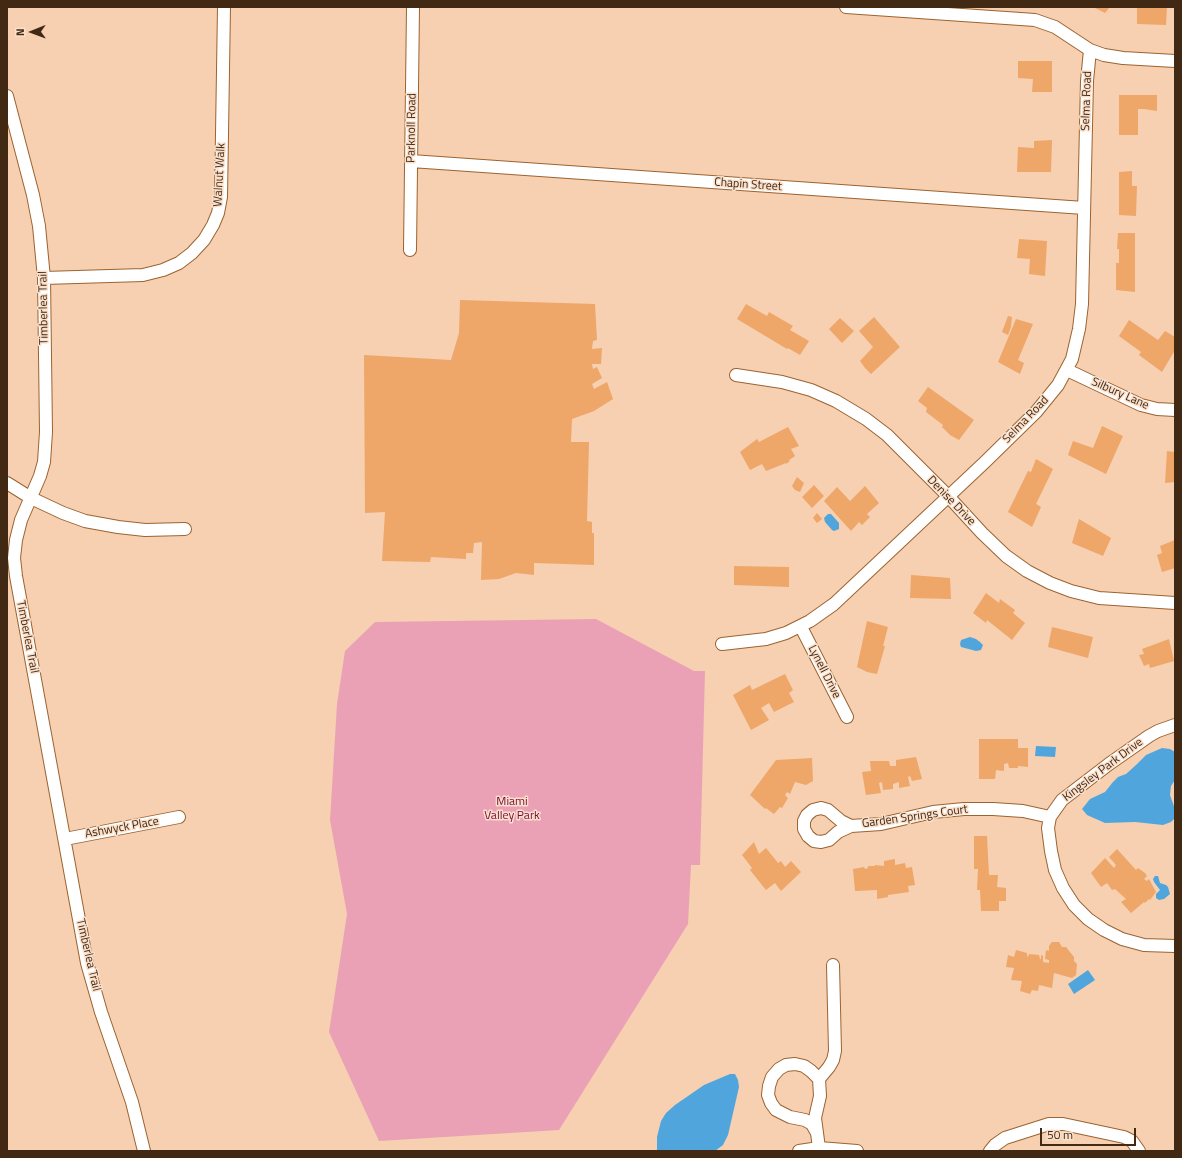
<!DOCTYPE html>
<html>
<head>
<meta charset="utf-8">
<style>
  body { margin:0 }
  #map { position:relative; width:1182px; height:1158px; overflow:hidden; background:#f6d0b1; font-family:"Titillium Web",sans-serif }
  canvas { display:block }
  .frame { position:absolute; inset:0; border:8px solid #422914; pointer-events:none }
  .north { position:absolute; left:12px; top:12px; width:40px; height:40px; -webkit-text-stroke:3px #fae0cb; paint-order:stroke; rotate:269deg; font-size:11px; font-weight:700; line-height:16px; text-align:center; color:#422914 }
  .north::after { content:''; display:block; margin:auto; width:14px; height:18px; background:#422914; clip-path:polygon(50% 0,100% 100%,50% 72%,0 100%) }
  .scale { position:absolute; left:1040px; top:1128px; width:96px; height:18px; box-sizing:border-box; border:2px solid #422914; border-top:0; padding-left:5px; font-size:12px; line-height:14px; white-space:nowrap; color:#422914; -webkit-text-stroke:3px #fae0cb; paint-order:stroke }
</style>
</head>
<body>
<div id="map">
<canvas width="1182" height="1158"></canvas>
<div class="frame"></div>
<div class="north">N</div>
<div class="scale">50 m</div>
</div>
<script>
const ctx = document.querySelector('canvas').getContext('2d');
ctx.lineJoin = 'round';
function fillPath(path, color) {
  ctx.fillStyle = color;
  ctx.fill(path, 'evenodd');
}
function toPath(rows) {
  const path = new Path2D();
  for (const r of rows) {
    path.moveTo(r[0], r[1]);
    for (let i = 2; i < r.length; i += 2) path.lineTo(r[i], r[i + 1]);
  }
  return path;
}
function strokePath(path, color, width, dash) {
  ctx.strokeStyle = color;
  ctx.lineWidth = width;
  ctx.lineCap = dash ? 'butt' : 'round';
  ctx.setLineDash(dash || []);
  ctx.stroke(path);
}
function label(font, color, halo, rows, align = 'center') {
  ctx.font = font + ' "Titillium Web",sans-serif';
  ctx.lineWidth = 3;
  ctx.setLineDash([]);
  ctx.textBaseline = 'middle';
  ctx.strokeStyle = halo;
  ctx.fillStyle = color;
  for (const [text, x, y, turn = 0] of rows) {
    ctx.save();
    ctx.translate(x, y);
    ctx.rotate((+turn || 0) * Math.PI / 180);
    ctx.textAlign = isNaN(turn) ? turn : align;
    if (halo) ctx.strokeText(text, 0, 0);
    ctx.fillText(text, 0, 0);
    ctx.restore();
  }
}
fillPath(toPath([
  [596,619,694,671,705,671,700,865,691,865,688,924,559,1130,379,1141,329,1032,347,914,330,820,337,704,345,651,375,622]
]), '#eaa1b6');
fillPath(toPath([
  [828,514,831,514,839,523,839,529,834,531,832,530,825,522,824,518],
  [970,637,976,639,980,642,983,645,981,650,976,651,961,647,960,644,961,640],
  [1036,746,1056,747,1055,757,1035,756],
  [1162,748,1170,749,1175,752,1175,780,1171,786,1170,795,1175,809,1175,818,1171,822,1163,825,1135,822,1105,823,1087,815,1082,809,1090,799,1105,792,1113,782,1118,777,1126,774,1136,765,1146,755],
  [1155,876,1158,876,1160,883,1166,885,1168,887,1170,894,1164,899,1159,900,1156,898,1156,894,1160,890,1154,882,1153,879],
  [1088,970,1095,980,1074,994,1068,984],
  [730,1074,735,1074,738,1080,739,1087,728,1135,723,1145,715,1151,657,1151,657,1137,661,1121,666,1113,675,1105,704,1085]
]), '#51a5dd');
fillPath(toPath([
  [1093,7,1110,7,1105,13],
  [1137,7,1167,7,1166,25,1137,24],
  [1018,61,1052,61,1052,92,1032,92,1033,79,1018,78],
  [1119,95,1157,95,1157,111,1144,109,1138,109,1138,135,1119,135],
  [1052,140,1051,172,1017,172,1018,147,1034,148,1034,141],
  [1132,171,1132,186,1137,186,1136,216,1119,215,1119,172],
  [1118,233,1135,233,1135,292,1116,290,1116,263,1119,263,1119,249,1117,249],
  [1019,239,1047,241,1045,276,1029,274,1030,259,1017,258],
  [460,300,595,304,597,340,593,341,592,349,602,348,601,364,592,364,593,369,597,367,602,378,592,384,594,389,607,382,613,399,594,411,572,419,571,442,589,442,587,521,592,522,592,533,594,533,594,565,534,563,534,575,516,573,499,579,481,580,482,542,474,543,473,553,466,553,466,559,431,557,430,562,382,561,385,512,365,513,364,355,451,360,459,333],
  [746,304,767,316,769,312,793,326,790,330,809,341,800,355,788,348,787,349,737,319],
  [1008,316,1012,317,1011,327,1008,335,1002,332],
  [874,317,900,347,871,374,865,368,860,361,873,347,859,331],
  [840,318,854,331,842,343,829,329],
  [1016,319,1033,324,1018,360,1024,363,1020,374,998,362],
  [1129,320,1158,340,1165,331,1175,337,1175,350,1162,372,1139,355,1141,352,1119,336],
  [928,387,974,420,959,440,950,435,942,427,943,425,926,412,927,408,918,401],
  [1102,426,1123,436,1106,474,1068,455,1073,441,1093,448],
  [788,427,799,446,791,449,795,456,789,460,790,461,786,464,786,463,766,471,762,464,750,470,740,452,757,439,759,442],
  [1167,451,1175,452,1175,482,1165,483],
  [1036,459,1053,469,1036,504,1041,507,1032,527,1008,512,1028,471,1031,472],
  [797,477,804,483,800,492,795,490,792,486],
  [814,485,824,496,812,508,802,497],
  [865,486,879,503,867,514,870,517,862,525,859,522,851,531,824,501,837,487,850,501],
  [817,513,822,519,817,523,813,518],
  [1079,519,1111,538,1103,556,1072,543],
  [1175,540,1175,568,1162,572,1157,555,1162,553,1160,546],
  [734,566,789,567,789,587,734,585],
  [911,575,950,578,951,599,910,598],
  [986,593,999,603,1000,599,1015,610,1013,613,1025,623,1012,640,987,620,986,623,973,613],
  [867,621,888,627,883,646,885,646,877,674,867,672,857,667],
  [1052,627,1093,637,1088,658,1048,647],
  [1169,639,1174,661,1150,668,1149,664,1144,666,1139,655,1144,654,1142,649],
  [785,674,793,690,789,693,794,702,774,712,769,703,761,708,769,720,751,730,733,695,750,685,752,690],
  [979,739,1018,739,1018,748,1028,748,1028,767,1018,766,1018,768,1009,768,1008,763,1004,764,1004,771,996,770,995,779,979,779],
  [916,757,922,779,912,781,910,776,908,777,910,786,899,788,899,782,893,784,893,789,883,790,882,782,879,783,881,793,866,795,862,772,871,771,870,761,889,761,890,766,896,766,896,760],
  [812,758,813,781,806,785,795,782,790,794,787,792,785,795,788,798,782,808,780,807,774,814,766,808,765,809,750,795,776,760],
  [974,836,987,836,989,875,998,875,997,887,1006,888,1006,901,999,901,999,911,981,911,980,890,977,890,978,869,974,869],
  [754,842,759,854,766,848,778,863,781,861,785,867,791,861,801,872,781,891,775,883,766,890,750,870,752,868,742,855],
  [1117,849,1136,870,1138,868,1145,873,1147,876,1144,879,1147,881,1149,879,1156,892,1150,900,1149,899,1145,903,1144,902,1131,913,1121,902,1126,899,1115,889,1112,890,1107,883,1101,887,1091,873,1105,858,1114,868,1116,865,1109,857],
  [895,859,895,865,905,863,906,868,912,867,915,885,908,886,909,892,888,895,888,897,877,899,877,890,855,891,853,869,864,867,865,869,868,868,868,866,875,866,875,865,884,866,884,861],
  [1052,942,1059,942,1062,947,1066,947,1074,957,1074,961,1077,964,1076,975,1072,978,1054,973,1052,988,1039,985,1038,991,1032,990,1030,994,1020,991,1022,981,1011,980,1014,968,1006,967,1008,955,1014,957,1016,950,1027,953,1027,956,1028,957,1029,954,1039,955,1040,959,1041,959,1041,955,1043,956,1043,962,1049,963,1049,960,1045,959,1046,950,1049,951,1049,946]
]), '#eea669');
const street = toPath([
  [846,7,1035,20,1055,27,1090,50,1104,55,1123,58,1175,61],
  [7,96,33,195,39,226,44,278,46,432,44,462,40,476,21,520,16,540,14,558,16,576,87,963,101,1012,132,1102,144,1151],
  [411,161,1084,208],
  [410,250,413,7],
  [44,278,143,275,163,270,179,263,192,253,204,240,213,225,218,213,221,197,224,7],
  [1067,370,1141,405,1157,409,1175,410],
  [736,375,782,382,811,390,836,401,866,419,887,435,948,496,982,533,1006,556,1027,571,1050,583,1071,591,1099,598,1175,603],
  [7,483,31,498,63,513,85,521,118,527,145,530,185,529],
  [801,627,847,717],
  [722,644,766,639,786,633,810,621,834,604,985,462,1036,412,1058,385,1072,359,1079,329,1082,304,1087,81,1090,50],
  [1175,725,1158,731,1149,736,1109,764,1062,800,1050,817,1048,828,1051,851,1055,870,1063,888,1074,905,1088,919,1104,930,1122,939,1144,945,1175,946],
  [821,808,828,810,841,821,851,826,838,832,829,840,821,842,814,841,808,836,804,829,804,821,807,815,813,810,821,808],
  [851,826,881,824,933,812,964,809,993,809,1023,811,1050,817],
  [65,839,179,817],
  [817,1133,812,1124,805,1120,790,1117,776,1110,771,1103,768,1095,769,1086,772,1077,779,1069,786,1065,795,1064,804,1066,811,1071,819,1079],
  [819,1148,815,1118,820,1096,819,1079,829,1067,833,1060,835,1051,833,965],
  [799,1151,819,1148,857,1151],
  [990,1151,995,1145,1005,1138,1049,1124,1063,1124,1124,1137,1132,1141,1139,1151]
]);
strokePath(street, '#9c6330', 14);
strokePath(street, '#fff', 12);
label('12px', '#422914', '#fae0cb', [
  ["Selma Road",1087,101,-88],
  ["Parknoll Road",412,128,-89],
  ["Walnut Walk",220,175,-87],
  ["Chapin Street",748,185,4],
  ["Timberlea Trail",44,308,-91],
  ["Silbury Lane",1120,394,24],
  ["Selma Road",1026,420,-46],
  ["Denise Drive",951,501,46],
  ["Timberlea Trail",27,637,79],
  ["Lynell Drive",824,672,63],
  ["Kingsley Park Drive",1103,770,-37],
  ["Garden Springs Court",915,817,-8],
  ["Ashwyck Place",122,828,-10],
  ["Timberlea Trail",88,955,77]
]);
label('12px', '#77073d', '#fae0cb', [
  ["Miami",512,802],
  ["Valley Park",512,816]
]);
</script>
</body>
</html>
